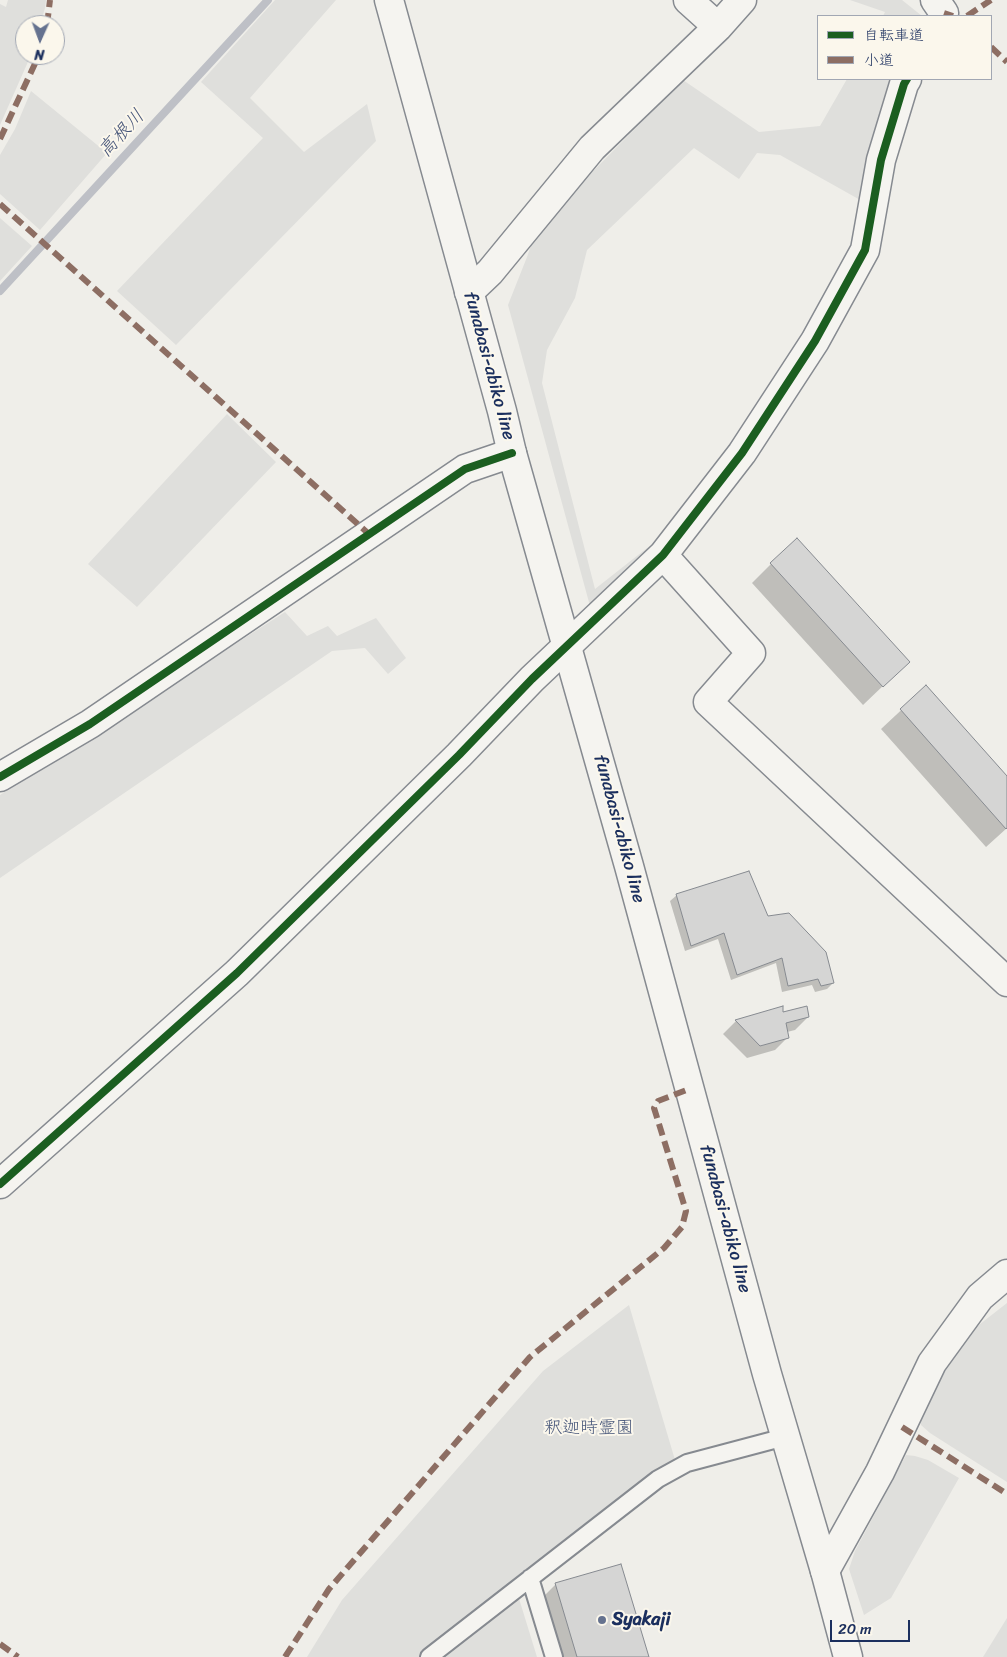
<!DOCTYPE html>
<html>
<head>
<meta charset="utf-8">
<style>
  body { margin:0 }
  #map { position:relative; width:1007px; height:1657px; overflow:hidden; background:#efeee9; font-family:Sriracha,"Klee One",sans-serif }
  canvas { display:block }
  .legend { position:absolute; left:817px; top:15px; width:175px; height:65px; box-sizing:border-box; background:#fbf7ec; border:1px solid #a1a7b3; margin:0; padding:6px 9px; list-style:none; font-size:15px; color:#1b2f5e }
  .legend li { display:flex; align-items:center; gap:10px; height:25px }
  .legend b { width:25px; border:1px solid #a1a7b3 }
  .north { position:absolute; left:15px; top:15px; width:50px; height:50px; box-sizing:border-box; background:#fbf7ec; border:1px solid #a1a7b3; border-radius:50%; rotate:182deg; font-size:14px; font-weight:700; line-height:20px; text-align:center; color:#1b2f5e }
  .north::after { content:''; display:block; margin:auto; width:18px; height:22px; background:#65728f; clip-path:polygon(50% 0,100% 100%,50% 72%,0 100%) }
  .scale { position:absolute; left:830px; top:1620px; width:80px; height:22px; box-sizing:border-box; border:2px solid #1b2f5e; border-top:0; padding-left:6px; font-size:15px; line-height:18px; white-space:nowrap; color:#1b2f5e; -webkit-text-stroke:4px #fbf7ec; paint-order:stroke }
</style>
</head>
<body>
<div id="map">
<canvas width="1007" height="1657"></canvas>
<ul class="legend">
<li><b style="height:6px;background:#1b5e20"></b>自転車道</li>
<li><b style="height:6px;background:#8d6e63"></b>小道</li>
</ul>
<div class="north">N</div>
<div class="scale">20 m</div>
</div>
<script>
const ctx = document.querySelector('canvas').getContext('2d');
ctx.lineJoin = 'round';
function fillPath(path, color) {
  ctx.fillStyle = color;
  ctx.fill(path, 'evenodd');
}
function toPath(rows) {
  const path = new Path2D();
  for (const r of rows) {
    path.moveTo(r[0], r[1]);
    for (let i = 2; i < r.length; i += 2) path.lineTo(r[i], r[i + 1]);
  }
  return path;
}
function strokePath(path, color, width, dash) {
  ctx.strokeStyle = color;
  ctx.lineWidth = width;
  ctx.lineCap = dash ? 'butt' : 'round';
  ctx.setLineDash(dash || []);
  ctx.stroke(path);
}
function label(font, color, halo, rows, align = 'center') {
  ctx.font = font + ' Sriracha,"Klee One",sans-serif';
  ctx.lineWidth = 4;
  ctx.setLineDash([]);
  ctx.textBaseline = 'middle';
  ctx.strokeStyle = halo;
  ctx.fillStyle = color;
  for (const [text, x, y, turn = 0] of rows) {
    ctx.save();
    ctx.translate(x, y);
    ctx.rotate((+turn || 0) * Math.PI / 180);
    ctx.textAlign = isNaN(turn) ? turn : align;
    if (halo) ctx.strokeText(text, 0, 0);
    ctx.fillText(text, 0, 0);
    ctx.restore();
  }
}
fillPath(toPath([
  [8,0,46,0,45,8,40,25,25,25,25,55,31,55,0,125,0,4,6,7],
  [275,0,336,0,250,98,304,152,367,104,376,141,176,345,117,291,263,138,201,82],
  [850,0,902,0,922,16,883,16,885,12],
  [847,79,897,79,862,201,780,155,757,153,739,179,694,148,587,250,575,298,547,350,542,383,595,589,666,533,590,606,508,305,527,257,537,228,683,80,759,132,820,126],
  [31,91,107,153,40,230,0,194,0,155,15,129],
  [0,218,32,246,0,281],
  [227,414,276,462,137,607,88,564],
  [285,612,307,636,328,626,337,636,376,618,406,658,388,674,365,648,332,651,0,878,0,795],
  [1007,1303,1007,1482,930,1433,921,1425,919,1415,957,1350,975,1328],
  [629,1305,675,1460,657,1468,513,1579,537,1657,307,1657,342,1600,543,1371],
  [906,1455,915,1456,928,1460,959,1478,891,1598,864,1615,849,1569,855,1551],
  [1007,1618,1007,1657,983,1657]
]), '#dfdfdc');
fillPath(toPath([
  [771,564,908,662,863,705,752,583],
  [926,687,1007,778,1007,828,986,847,881,729],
  [677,895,767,917,833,983,827,989,815,992,812,985,782,992,776,963,731,980,718,939,685,951,670,901],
  [782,1014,808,1017,795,1030,787,1032,788,1037,775,1050,747,1058,723,1034,736,1021],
  [556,1584,648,1657,561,1657,543,1597]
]), '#0003');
strokePath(toPath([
  [0,291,268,0]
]), '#bec0c6', 8);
const building = toPath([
  [797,538,910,662,883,687,770,563,797,538],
  [926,685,1007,776,1007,828,1006,829,900,709,926,685],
  [749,871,768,916,789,913,826,952,834,983,821,986,818,979,788,986,782,958,737,975,724,933,691,946,676,894,749,871],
  [783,1006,783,1012,807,1006,809,1017,786,1023,789,1038,760,1046,735,1020,783,1006],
  [621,1564,649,1657,577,1657,555,1583,621,1564]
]);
fillPath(building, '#d5d5d4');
strokePath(building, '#868a90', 1);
const lane = toPath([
  [530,1578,554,1657],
  [429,1657,658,1479,687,1463,785,1437]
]);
const street = toPath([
  [688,0,718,27],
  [935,0,944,13,943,16],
  [469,292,490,272,592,148,718,27,742,0],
  [663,555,751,653,708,702,1007,982],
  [0,1184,237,973,459,755,532,679,663,555,742,453,815,341,865,250,881,160,904,84,907,79],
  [825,1571,880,1472,932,1363,980,1297,1007,1274]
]);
const secondary = toPath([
  [0,777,90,724,465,469,512,453]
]);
const primary = toPath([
  [389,0,502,411,512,453,629,866,767,1374,825,1571,848,1657]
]);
strokePath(lane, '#868a90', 20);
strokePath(street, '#868a90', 31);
strokePath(secondary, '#868a90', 31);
strokePath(primary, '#868a90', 31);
strokePath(lane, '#f5f4f0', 16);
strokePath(street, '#f5f4f0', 28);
strokePath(secondary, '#f5f4f0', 28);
strokePath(primary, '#f5f4f0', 28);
strokePath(toPath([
  [944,13,953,16],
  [967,16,991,0],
  [47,25,50,0],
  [991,47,1007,62],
  [0,139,39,55],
  [0,204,370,535],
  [902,1427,1007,1494],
  [0,1644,18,1657],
  [285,1657,329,1589,530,1357,664,1248,682,1227,686,1211,654,1108,658,1101,689,1089]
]), '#8d6e63', 6, [12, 6]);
strokePath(toPath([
  [0,777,90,724,465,469,512,453],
  [0,1184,237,973,459,755,532,679,663,555,742,453,815,341,865,250,881,160,904,84,907,79]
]), '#1b5e20', 8);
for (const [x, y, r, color] of [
  [602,1620,5,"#65728f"]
]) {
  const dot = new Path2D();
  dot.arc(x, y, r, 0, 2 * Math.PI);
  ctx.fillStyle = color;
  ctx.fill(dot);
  strokePath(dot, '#fbf7ec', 2);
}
label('18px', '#1b2f5e', '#fbf7ec', [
  ["funabasi-abiko line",489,366,75],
  ["funabasi-abiko line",619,829,75],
  ["funabasi-abiko line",725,1219,75]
]);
label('18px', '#49587b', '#fbf7ec', [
  ["釈迦時霊園",589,1428]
]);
label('bold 18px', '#1b2f5e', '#fbf7ec', [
  ["Syakaji",612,1620]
], 'left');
label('italic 19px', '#465579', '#fbf7ec', [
  ["高根川",122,134,-47]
]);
</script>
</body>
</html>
